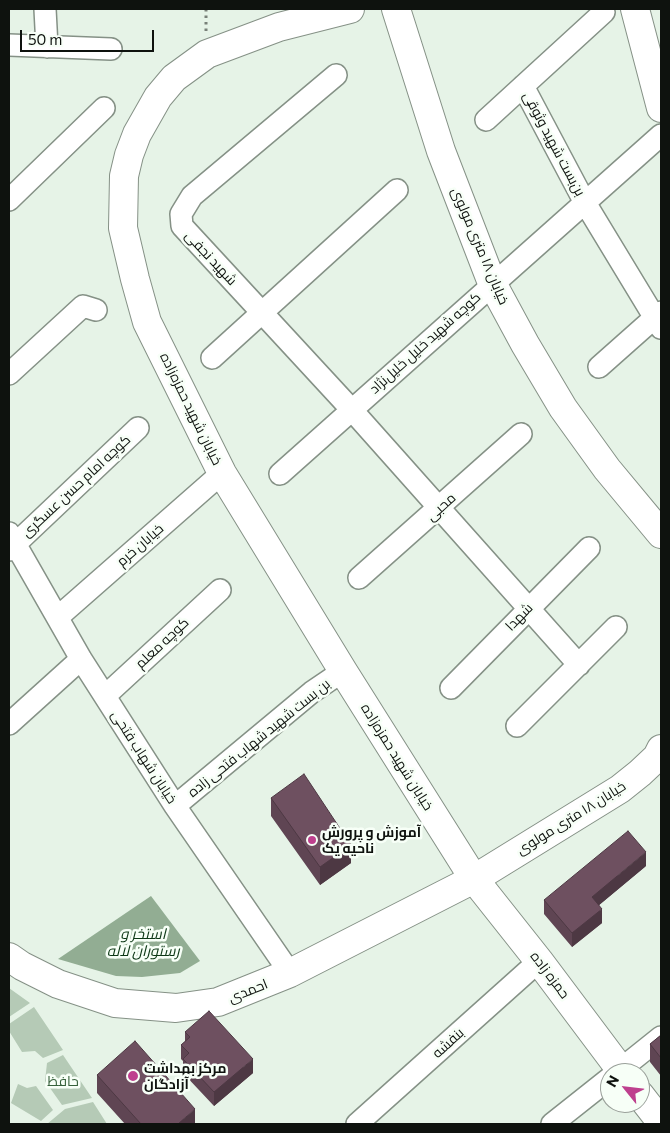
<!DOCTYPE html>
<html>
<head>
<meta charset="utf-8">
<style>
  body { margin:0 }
  #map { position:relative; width:670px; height:1133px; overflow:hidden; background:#e6f3e7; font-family:Commissioner,sans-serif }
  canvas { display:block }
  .frame { position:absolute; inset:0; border:10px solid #0e120e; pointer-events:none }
  .north { position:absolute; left:600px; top:1063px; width:50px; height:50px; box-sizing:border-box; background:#f7fff7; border:1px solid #9aa09a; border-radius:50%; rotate:299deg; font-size:14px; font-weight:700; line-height:20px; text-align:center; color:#0e120e }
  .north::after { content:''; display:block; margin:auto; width:18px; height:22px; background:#be408e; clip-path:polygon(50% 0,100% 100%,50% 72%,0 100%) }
  .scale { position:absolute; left:20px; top:30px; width:134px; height:22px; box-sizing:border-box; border:2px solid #0e120e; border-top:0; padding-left:6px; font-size:15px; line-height:18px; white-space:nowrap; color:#0e120e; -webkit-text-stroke:4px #f7fff7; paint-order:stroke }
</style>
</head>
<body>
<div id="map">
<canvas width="670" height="1133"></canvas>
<div class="frame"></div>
<div class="north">N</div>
<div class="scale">50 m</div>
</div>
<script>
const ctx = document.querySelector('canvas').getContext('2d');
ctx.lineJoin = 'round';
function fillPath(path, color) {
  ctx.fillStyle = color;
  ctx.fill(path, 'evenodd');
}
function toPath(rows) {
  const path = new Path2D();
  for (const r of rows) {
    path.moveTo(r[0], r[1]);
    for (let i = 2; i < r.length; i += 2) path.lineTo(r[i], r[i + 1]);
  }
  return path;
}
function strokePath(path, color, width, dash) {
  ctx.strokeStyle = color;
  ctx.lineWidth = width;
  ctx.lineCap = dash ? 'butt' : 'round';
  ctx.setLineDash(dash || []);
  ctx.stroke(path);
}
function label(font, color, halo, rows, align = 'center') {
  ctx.font = font + ' Commissioner,Cairo,sans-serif';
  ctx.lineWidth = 5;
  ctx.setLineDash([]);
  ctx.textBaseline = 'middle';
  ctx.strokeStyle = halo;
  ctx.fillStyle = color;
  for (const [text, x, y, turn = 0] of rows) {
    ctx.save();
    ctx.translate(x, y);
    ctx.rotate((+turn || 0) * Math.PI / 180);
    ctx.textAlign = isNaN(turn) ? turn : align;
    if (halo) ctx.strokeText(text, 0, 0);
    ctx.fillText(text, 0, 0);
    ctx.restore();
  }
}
fillPath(toPath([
  [9,988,30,1003,9,1017],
  [34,1007,63,1050,43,1058,35,1051,22,1052,9,1031,9,1024],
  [63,1055,92,1098,62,1105,45,1081,47,1063],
  [18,1084,27,1088,36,1086,53,1110,41,1121,11,1103],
  [93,1102,107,1124,47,1124,65,1109]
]), '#b5cab6');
fillPath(toPath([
  [151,896,200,961,180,973,142,977,116,976,58,959]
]), '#92ad93');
const minor = toPath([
  [45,9,47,47],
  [9,45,111,49],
  [336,75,192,196,181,214,182,226,351,409,579,665],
  [523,86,584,201,661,328],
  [486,120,604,12],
  [9,200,104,108],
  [212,358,397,190],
  [599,367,661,312],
  [9,374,83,306,96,310],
  [280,474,661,135],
  [9,533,81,659,175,806,290,973],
  [9,550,138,428],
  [359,578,521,434],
  [58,617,222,473],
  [451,688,589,548],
  [105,696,220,590],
  [9,724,81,659],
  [517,726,616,627],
  [175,806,312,692,343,671],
  [616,1073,661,1037],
  [357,1124,539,961],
  [552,1124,610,1078]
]);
const tertiary = toPath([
  [350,9,279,27,207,54,174,78,158,97,137,134,129,155,124,176,123,228,135,279,147,322,222,473,343,671,474,879,539,961,623,1073],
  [396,9,441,151,492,283,525,344,563,408,607,469,661,534],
  [9,957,22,966,58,984,115,1003,176,1008,218,1002,290,973,474,879,620,789,640,773,657,757,661,749],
  [640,1095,661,1122]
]);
const secondary = toPath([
  [635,9,661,108]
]);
strokePath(minor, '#859186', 24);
strokePath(tertiary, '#859186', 30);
strokePath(secondary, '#859186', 30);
strokePath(toPath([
  [206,9,206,31]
]), '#788078', 3, [2.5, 4]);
strokePath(minor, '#fff', 21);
strokePath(tertiary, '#fff', 28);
strokePath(secondary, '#fff', 28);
fillPath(toPath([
  [271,798,351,863,320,885,271,816],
  [646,866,599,905,602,923,572,947,544,914,544,900],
  [185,1032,253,1073,214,1106,183,1073,183,1061,181,1059,181,1045,185,1042],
  [661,1035,661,1076,650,1062,650,1044],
  [97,1075,195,1124,125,1124,97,1093]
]), '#5f4553');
fillPath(toPath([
  [351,845,351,863,320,885,320,867],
  [646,852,646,866,592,911,592,897],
  [602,909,602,923,572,947,572,933],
  [253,1059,253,1073,214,1106,214,1092],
  [195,1109,195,1124,178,1124]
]), '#4d3843');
const building = toPath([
  [304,774,351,845,320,867,271,798,304,774],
  [628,831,646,852,592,897,602,909,572,933,544,900,628,831],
  [209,1011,253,1059,214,1092,183,1059,189,1053,181,1045,190,1037,185,1032,209,1011],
  [661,1035,661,1058,650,1044,661,1035],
  [135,1041,195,1109,178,1124,141,1124,97,1075,135,1041]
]);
fillPath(building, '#6e5060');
strokePath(building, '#4d3843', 1);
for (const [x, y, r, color] of [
  [312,840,5,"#be408e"],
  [133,1076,6,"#be408e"]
]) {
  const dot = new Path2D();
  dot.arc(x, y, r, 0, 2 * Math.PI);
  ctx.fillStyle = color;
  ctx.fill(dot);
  strokePath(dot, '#f7fff7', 2);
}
label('14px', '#0e120e', '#f7fff7', [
  ["بن‌بست شهید وثوقی",554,144,62],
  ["خیابان ۱۸ متری مولوی",480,246,67],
  ["شهید نجفی",211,258,47],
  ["کوچه شهید خلیل خلیل‌نژاد",425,343,-42],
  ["خیابان شهید حمزه‌زاده",191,409,64],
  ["کوچه امام حسن عسگری",76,486,-43],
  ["محبی",441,507,-42],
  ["خیابان خرم",140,545,-41],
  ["شهدا",519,617,-46],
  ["کوچه معلم",162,643,-43],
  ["بن بست شهید شهاب فتحی زاده",259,738,-39],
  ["خیابان شهاب فتحی",144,757,57],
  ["خیابان شهید حمزه‌زاده",397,757,58],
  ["خیابان ۱۸ متری مولوی",571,818,-32],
  ["حمزه زاده",550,975,53],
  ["احمدی",248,991,-22],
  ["بنفشه",448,1043,-42]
]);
label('bold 14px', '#0e120e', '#f7fff7', [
  ["آموزش و پرورش",322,832],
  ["ناحیه یک",322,848],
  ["مرکز بهداشت",144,1068],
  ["آزادگان",144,1084]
], 'left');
label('14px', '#36613b', '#f7fff7', [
  ["حافظ",63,1081]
]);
label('italic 15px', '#0a3613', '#f7fff7', [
  ["استخر و",143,934],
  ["رستوران لاله",143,951]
]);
</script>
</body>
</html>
